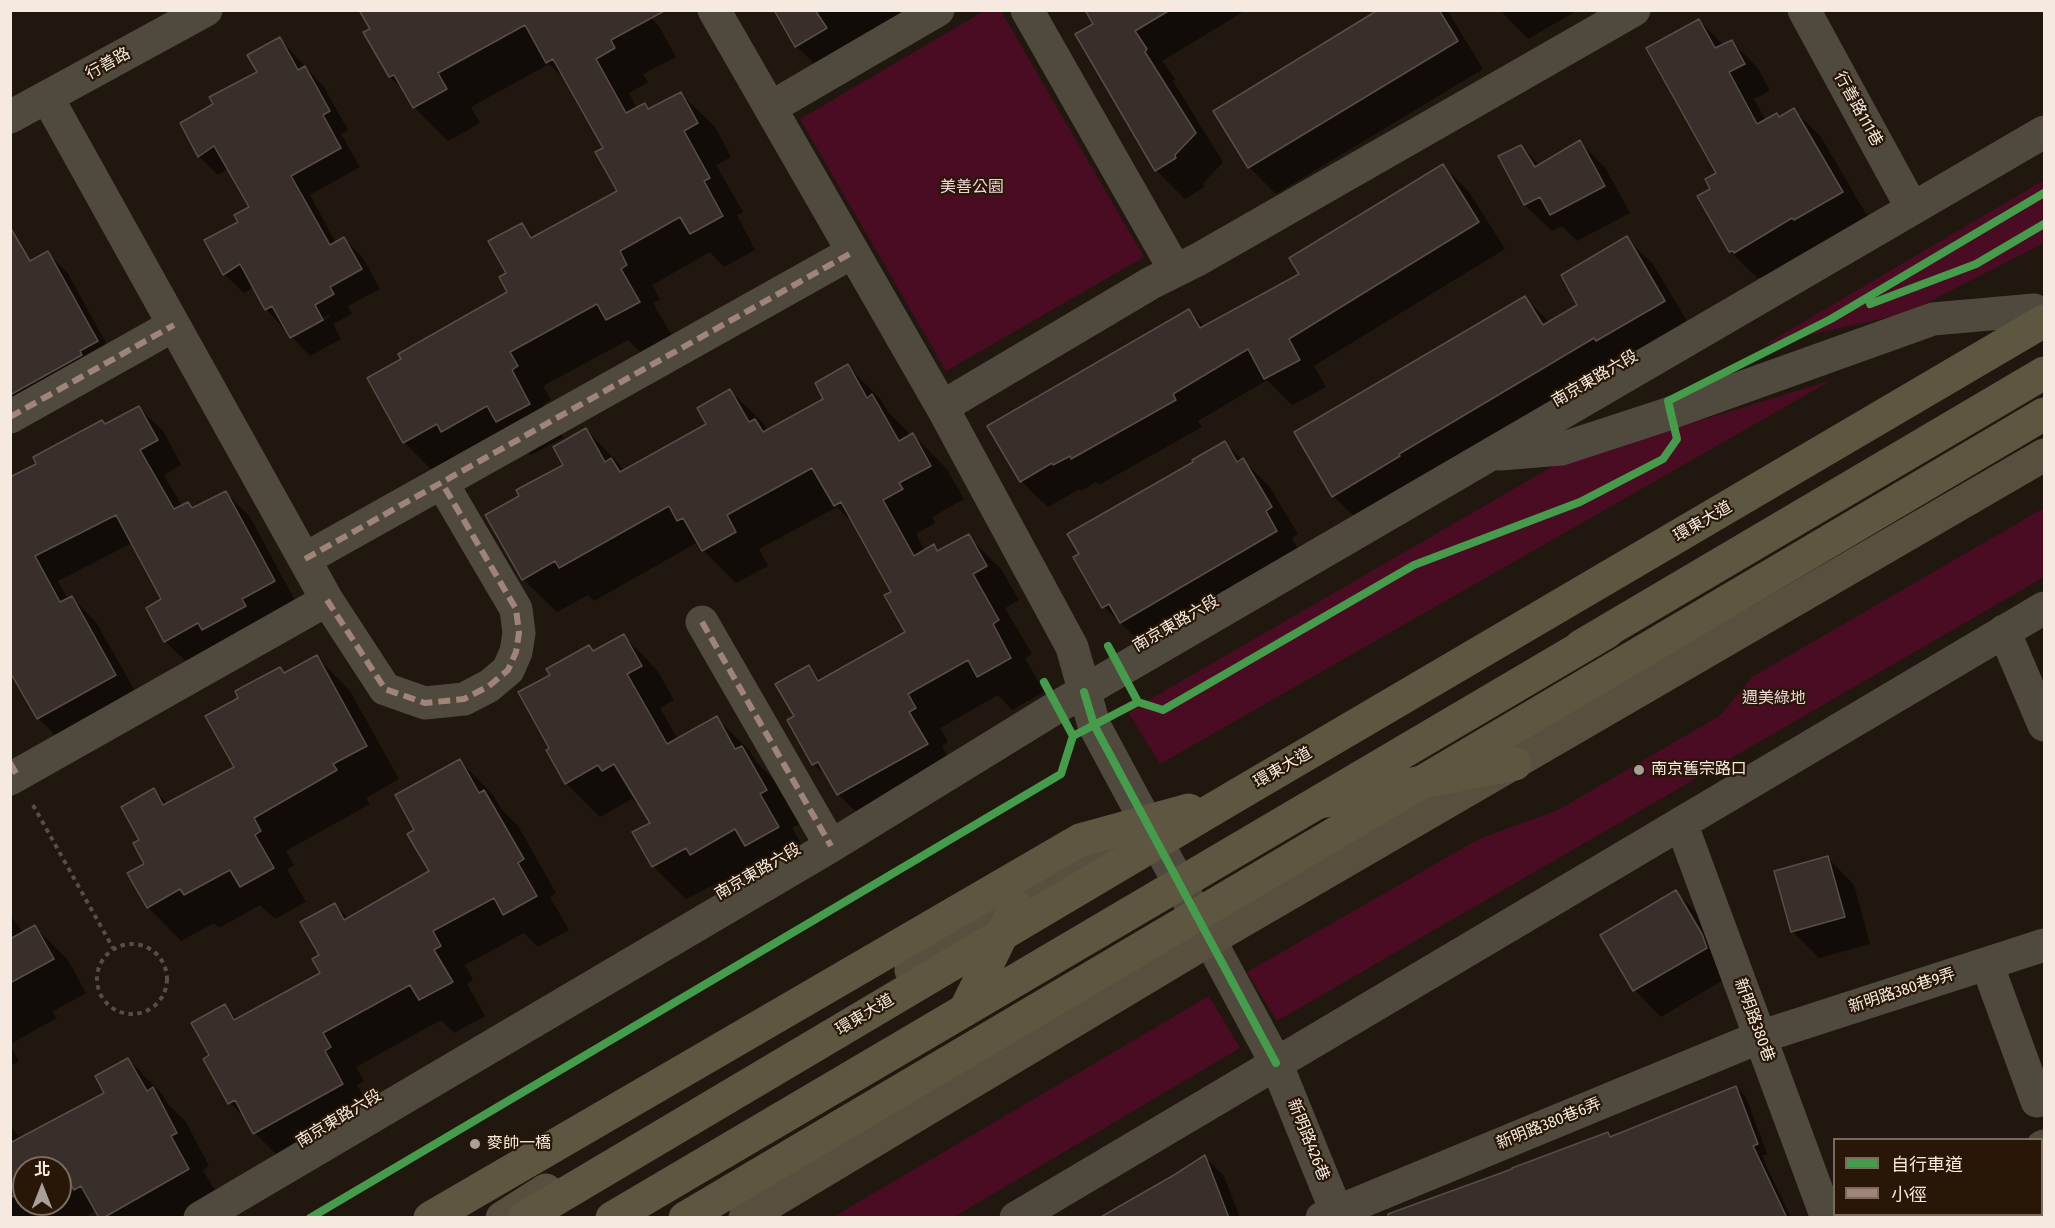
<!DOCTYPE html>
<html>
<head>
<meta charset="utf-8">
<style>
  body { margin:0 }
  #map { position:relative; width:2055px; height:1228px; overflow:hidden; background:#20170f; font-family:"Fira Sans Condensed","Noto Sans TC",sans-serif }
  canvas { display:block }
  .frame { position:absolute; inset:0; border:12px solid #f6eae0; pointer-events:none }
  .legend { position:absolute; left:1833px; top:1138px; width:210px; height:78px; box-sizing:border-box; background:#281707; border:2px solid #7a6b5e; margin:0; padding:8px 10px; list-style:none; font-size:18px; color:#f6eae0 }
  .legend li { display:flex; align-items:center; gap:12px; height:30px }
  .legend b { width:30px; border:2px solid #7a6b5e }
  .north { position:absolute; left:12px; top:1156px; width:60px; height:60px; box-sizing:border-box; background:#281707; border:2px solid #7a6b5e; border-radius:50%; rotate:0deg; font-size:16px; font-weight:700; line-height:24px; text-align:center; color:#f6eae0 }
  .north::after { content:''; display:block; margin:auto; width:21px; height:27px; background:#aba097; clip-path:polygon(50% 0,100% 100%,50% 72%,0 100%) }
</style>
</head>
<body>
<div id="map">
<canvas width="2055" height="1228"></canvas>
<div class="frame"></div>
<ul class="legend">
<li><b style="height:8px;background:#469c4c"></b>自行車道</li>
<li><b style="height:8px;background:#a18479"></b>小徑</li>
</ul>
<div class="north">北</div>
</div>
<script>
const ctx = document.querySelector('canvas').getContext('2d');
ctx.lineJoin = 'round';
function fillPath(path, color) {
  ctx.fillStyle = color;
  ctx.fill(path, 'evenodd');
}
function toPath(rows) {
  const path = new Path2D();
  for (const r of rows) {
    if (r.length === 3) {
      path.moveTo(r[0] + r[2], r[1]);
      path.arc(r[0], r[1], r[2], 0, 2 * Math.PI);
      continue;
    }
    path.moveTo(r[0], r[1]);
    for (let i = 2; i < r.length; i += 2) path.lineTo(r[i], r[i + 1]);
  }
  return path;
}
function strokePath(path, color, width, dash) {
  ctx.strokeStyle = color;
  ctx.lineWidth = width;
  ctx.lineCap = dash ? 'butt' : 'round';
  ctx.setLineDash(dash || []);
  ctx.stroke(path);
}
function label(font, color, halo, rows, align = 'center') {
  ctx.font = font + ' "Fira Sans Condensed","Noto Sans TC",sans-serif';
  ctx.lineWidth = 4.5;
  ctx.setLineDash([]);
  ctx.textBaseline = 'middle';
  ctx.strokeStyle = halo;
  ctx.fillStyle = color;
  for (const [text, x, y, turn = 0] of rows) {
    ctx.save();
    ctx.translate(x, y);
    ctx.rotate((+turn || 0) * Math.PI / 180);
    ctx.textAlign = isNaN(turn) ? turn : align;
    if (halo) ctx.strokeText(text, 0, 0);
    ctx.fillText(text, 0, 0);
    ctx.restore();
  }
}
fillPath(toPath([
  [984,11,1001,11,1144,257,946,371,800,119],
  [2044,180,2044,243,1907,313,1764,345],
  [1832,380,1160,764,1128,712,1555,465],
  [2044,508,2044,577,1277,1021,1247,972,1479,839,1558,810,1721,715,1752,677],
  [1209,996,1240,1048,954,1217,833,1217]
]), '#4a0c23');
fillPath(toPath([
  [643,10,658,25,676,57,643,74,648,82,629,93,637,109,645,105,650,110,681,94,715,127,731,157,716,165,743,212,737,215,755,250,724,267,710,252,652,285,660,299,653,303,672,336,641,353,628,340,543,386,551,400,544,404,563,438,531,455,517,441,438,476,404,442,403,360,509,292,508,274,522,224,535,238,619,191,605,149,566,80,549,64,471,107,480,123,448,141,414,107,405,92,390,77,365,33],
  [776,10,933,10,825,74,796,46],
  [1105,10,1246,10,1162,61,1175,79,1173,81,1223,162,1203,184,1204,187,1185,199,1156,170,1095,24],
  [1381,10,1447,10,1483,69,1276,194,1249,167,1215,111],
  [1500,10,1578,10,1528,39],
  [1699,20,1724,46,1732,42,1758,68,1770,91,1754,99,1766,121,1780,118,1794,110,1821,137,1869,219,1822,246,1819,244,1762,279,1760,277,1757,278,1730,251,1712,189,1718,173],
  [280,39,324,87,348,130,341,134,360,167,310,195,336,243,344,239,363,258,380,289,348,306,352,314,333,324,341,339,310,356,266,309,254,287,244,293,224,274,240,223,251,208,228,169,218,175,199,156,215,105,259,73],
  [329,315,330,317,295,337,295,333],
  [1580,142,1606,169,1630,213,1577,241,1562,226,1552,231,1525,205,1500,157,1521,146,1540,166],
  [1443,166,1469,192,1505,249,1314,366,1326,387,1292,405,1267,380,1198,421,1202,427,1099,485,1096,482,1081,491,1080,489,1048,507,1021,481,1189,311,1205,327,1301,274],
  [1626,238,1653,264,1691,328,1360,522,1333,496,1525,298,1550,323,1579,306],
  [47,253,67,272,116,361,10,419,10,265,31,262],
  [848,366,881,400,888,412,906,430,910,437,913,435,946,468,964,499,932,517,935,523,916,534,925,551,933,546,939,552,968,536,1002,570,1019,600,1005,608,1032,654,1025,658,1044,692,1012,710,998,695,940,728,948,742,942,746,960,778,872,827,838,794,831,781,814,764,796,717,809,667,822,681,907,633,893,592,855,525,837,507,759,549,768,566,736,583,703,550,698,542,594,601,588,595,557,612,523,579,521,497,565,465,586,430,619,464,624,472,708,424,730,391,764,424,767,431,825,400],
  [139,408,164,432,181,465,164,475,182,506,188,503,194,509,225,492,250,517,298,606,190,665,165,641,163,600,132,543,58,581,68,600,72,598,96,622,140,700,62,742,38,718,10,534,106,426],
  [1225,443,1269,486,1298,534,1292,538,1303,558,1148,649,1104,607],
  [624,636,657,670,674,700,660,708,678,740,716,718,750,751,756,762,775,781,800,824,792,828,811,861,780,878,765,864,724,887,719,882,686,899,653,866,652,824,639,803,637,804,632,799,600,817,566,783,551,749,552,675,589,647,594,652],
  [317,657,350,691,399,779,366,798,370,804,286,851,294,865,287,869,306,902,275,919,260,905,219,928,214,923,181,941,148,907,146,865,141,840,154,790,168,804,236,768,240,698,280,669,285,674],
  [460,761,493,795,502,810,518,826,556,893,550,897,569,930,538,947,524,933,465,965,473,980,467,984,485,1016,454,1033,441,1020,356,1067,364,1081,357,1085,376,1118,288,1166,255,1133,248,1121,230,1103,211,1056,225,1006,238,1020,322,974,321,955,335,905,349,919,431,872,416,830],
  [1828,858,1854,885,1870,944,1819,958,1792,931],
  [1675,891,1702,918,1733,974,1661,1017,1635,990,1602,936],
  [10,915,24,933,35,927,68,960,86,993,52,1012,57,1018,10,1044],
  [10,1045,19,1061,10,1066],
  [128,1059,161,1093,167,1103,186,1122,209,1166,203,1170,222,1203,196,1218,100,1218,96,1210,84,1218,10,1218,10,1126,21,1139,106,1094],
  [24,1168,60,1168,60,1204,24,1204],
  [1736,1087,1746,1097,1767,1154,1762,1156,1791,1218,1391,1218,1608,1134,1611,1138],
  [1205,1157,1224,1176,1240,1218,1101,1218]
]), '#0007');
const building = toPath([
  [359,10,666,10,611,40,615,48,596,59,626,113,645,103,648,109,681,92,698,123,684,131,710,178,704,181,723,216,690,234,680,217,620,251,627,265,621,269,640,302,606,320,597,304,510,352,518,366,512,370,530,404,496,422,487,406,441,432,437,424,403,443,367,378,401,359,398,354,507,292,499,277,506,273,488,241,522,223,531,238,617,191,595,152,603,148,553,59,546,63,525,25,438,73,447,89,413,108,394,75,389,77,363,32,370,29,359,10],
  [774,10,815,10,827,28,795,47,774,10],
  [1085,10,1170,10,1135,31,1147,49,1145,52,1196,133,1175,155,1176,158,1155,171,1075,34,1093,24,1085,10],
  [1378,10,1439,10,1458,41,1248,168,1213,111,1378,10],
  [1699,19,1715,48,1732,40,1745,64,1729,72,1757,124,1777,113,1779,117,1794,108,1843,192,1794,220,1792,218,1734,253,1733,251,1729,252,1697,196,1710,189,1705,179,1716,173,1646,48,1699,19],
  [280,37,298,70,305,66,330,111,323,115,341,148,291,176,330,245,344,237,362,269,330,287,334,294,315,305,323,320,290,338,272,306,265,310,240,264,223,275,204,240,238,222,234,215,249,207,214,146,198,157,180,123,213,104,209,97,257,72,247,55,280,37],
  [1580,140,1605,186,1550,215,1540,197,1524,205,1498,156,1521,145,1535,167,1580,140],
  [1443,164,1479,222,1289,339,1300,360,1264,379,1248,349,1173,394,1176,400,1071,459,1070,456,1053,465,1052,463,1020,482,987,426,1189,309,1200,328,1299,274,1289,258,1443,164],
  [10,227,30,261,48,251,98,341,80,351,82,355,10,395,10,227],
  [1627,236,1665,301,1596,341,1594,338,1399,454,1400,456,1332,497,1294,432,1525,296,1543,325,1577,305,1561,275,1627,236],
  [848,364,867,398,872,394,899,441,913,433,931,466,899,483,903,489,883,500,914,556,934,544,937,551,969,534,987,566,973,574,999,620,993,624,1011,658,977,677,968,660,908,694,916,708,909,712,928,744,837,795,818,762,812,765,787,720,794,716,775,684,809,665,818,681,905,632,884,595,891,592,872,558,841,502,834,506,812,468,727,515,736,532,702,551,683,518,677,521,669,506,559,568,555,561,522,580,485,515,519,496,516,490,563,465,553,447,586,428,605,462,611,458,620,472,706,424,697,408,730,389,749,422,755,419,763,432,823,399,815,383,848,364],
  [139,406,158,440,140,450,174,509,188,502,192,508,226,491,275,581,242,599,246,606,202,630,198,623,164,642,146,608,161,599,116,515,35,556,60,602,72,596,116,675,37,719,10,672,10,477,36,464,33,457,102,420,105,424,139,406],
  [1225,441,1237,462,1243,458,1272,507,1266,511,1277,531,1120,623,1109,604,1102,608,1073,557,1079,554,1067,534,1193,462,1192,460,1225,441],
  [624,634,642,666,627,674,667,744,717,716,735,749,742,746,767,790,760,794,779,827,745,846,735,829,690,855,686,848,652,867,632,832,650,823,614,764,602,771,598,765,565,784,546,750,549,748,518,692,550,675,546,669,589,645,593,651,624,634],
  [317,655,367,746,333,764,337,770,254,818,261,831,255,835,274,868,240,887,230,870,184,895,180,889,147,908,127,873,144,864,133,843,139,840,121,807,154,788,163,805,234,767,205,716,238,698,235,691,280,667,284,673,317,655],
  [460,759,479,793,484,790,524,859,518,863,537,896,503,915,494,898,433,931,441,946,434,950,453,982,419,1000,410,985,323,1033,331,1047,325,1051,343,1084,253,1134,235,1100,228,1104,203,1059,209,1055,191,1023,225,1004,234,1020,320,973,312,959,319,955,300,922,335,903,344,920,429,871,407,834,414,830,395,795,460,759],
  [1828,856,1845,917,1791,932,1774,871,1828,856],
  [1676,890,1702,934,1707,948,1633,991,1600,935,1676,890],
  [35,925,54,959,10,983,10,939,35,925],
  [128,1058,147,1091,153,1087,177,1133,171,1136,189,1169,103,1218,99,1218,81,1186,74,1190,60,1168,24,1168,24,1190,10,1198,10,1143,104,1093,95,1076,128,1058],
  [1736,1086,1758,1144,1753,1146,1787,1218,1388,1218,1388,1214,1512,1169,1512,1168,1608,1132,1610,1137,1736,1086],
  [1205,1155,1229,1218,1099,1218,1174,1175,1205,1155]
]);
fillPath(building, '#382f2a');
strokePath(building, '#584e49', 1.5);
strokePath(toPath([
  [33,805,113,948],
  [132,979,35]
]), '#554f46', 4, [4.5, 4.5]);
strokePath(toPath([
  [714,10,942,407,1072,647,1094,725,1276,1063,1339,1218],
  [1027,10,1175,270],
  [1804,10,1912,208],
  [770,108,938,10],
  [10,117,206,10],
  [942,407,1151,283,1199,259,1634,10],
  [10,417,174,325],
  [1500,454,1561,449,1662,416,1933,319,2034,310],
  [305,559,853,252],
  [327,600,385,689,425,703,464,699,489,686,508,670,516,652,519,633,516,609,442,483],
  [702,622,831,846],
  [2004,631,2044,725],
  [10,779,327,600,47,97],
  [1681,823,1827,1218],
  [1987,964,2037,1101],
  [2042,1147,2044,1146],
  [200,1218,831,846,1057,707,2044,132],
  [1016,1218,2044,608],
  [1322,1218,1760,1037,2044,945]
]), '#504a3e', 33);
strokePath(toPath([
  [911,970,1156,824],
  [502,1218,546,1190],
  [745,1218,1192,950,2044,455]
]), '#57503f', 33);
strokePath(toPath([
  [1581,646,2044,373],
  [1320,802,1515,764],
  [967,1006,1016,906]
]), '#5d5641', 33);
strokePath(toPath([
  [430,1218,1080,840,1189,810],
  [524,1218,1232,798,2044,321],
  [612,1218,1607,632],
  [685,1218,2044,414]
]), '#5d5641', 33);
strokePath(toPath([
  [10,417,174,325],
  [305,559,853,252],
  [327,600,385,689,425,703,464,699,489,686,508,670,516,652,519,633,516,609,442,483],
  [702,622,831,846],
  [10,763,17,775]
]), '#a18479', 6, [12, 6]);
strokePath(toPath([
  [1870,304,1976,264,2044,224],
  [1044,682,1073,736,1138,702,1108,646],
  [1084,692,1094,725,1276,1063],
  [1138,702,1163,710,1414,565,1580,502,1663,459,1677,439,1668,401,1831,319,2044,193],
  [310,1218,1061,774,1073,736]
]), '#469c4c', 8);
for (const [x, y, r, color] of [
  [1639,770,6,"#aba097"],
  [475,1144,6,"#aba097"]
]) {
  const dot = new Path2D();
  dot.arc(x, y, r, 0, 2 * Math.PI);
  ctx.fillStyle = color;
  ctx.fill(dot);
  strokePath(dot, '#281707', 2);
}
label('16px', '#f6eae0', '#281707', [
  ["行善路",108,64,-29],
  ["行善路111巷",1858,109,61],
  ["南京東路六段",1595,379,-30],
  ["環東大道",1703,522,-30],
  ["南京東路六段",1176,624,-30],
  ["環東大道",1283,768,-30],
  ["南京東路六段",758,872,-30],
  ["新明路380巷9弄",1902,991,-18],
  ["環東大道",865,1015,-31],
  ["新明路380巷",1754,1020,70],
  ["南京東路六段",339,1119,-31],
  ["新明路380巷6弄",1549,1124,-22],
  ["新明路426巷",1308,1140,68]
]);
label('16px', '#f0d5db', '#281707', [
  ["美善公園",972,188],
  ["週美綠地",1774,699]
]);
label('16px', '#f6eae0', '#281707', [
  ["南京舊宗路口",1651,770],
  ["麥帥一橋",487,1144]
], 'left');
</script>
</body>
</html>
